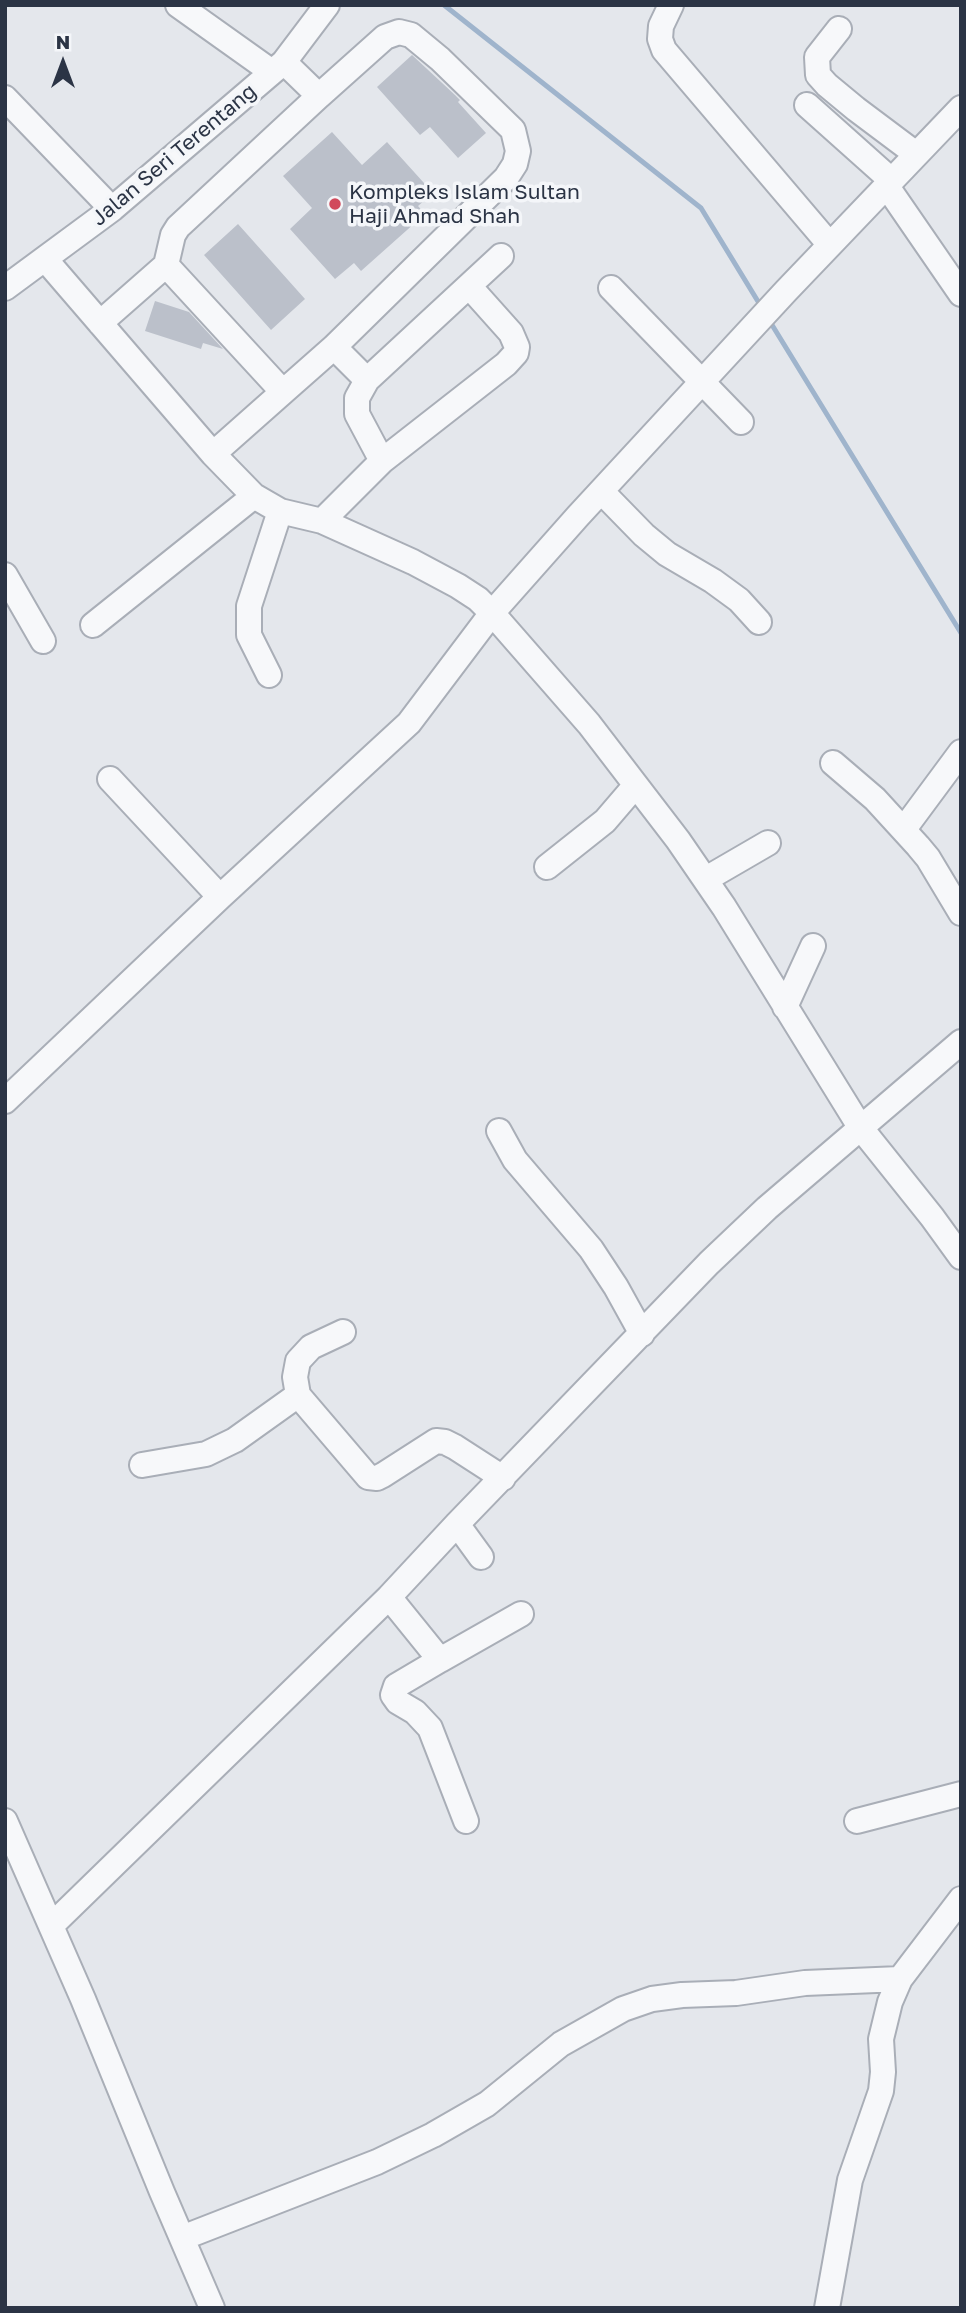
<!DOCTYPE html>
<html>
<head>
<meta charset="utf-8">
<style>
  body { margin:0 }
  #map { position:relative; width:966px; height:2313px; overflow:hidden; background:#e4e7ec; font-family:"Golos Text",sans-serif }
  canvas { display:block }
  .frame { position:absolute; inset:0; border:7px solid #2b3445; pointer-events:none }
  .north { position:absolute; left:28px; top:28px; width:70px; height:70px; -webkit-text-stroke:5px #f4f6f9; paint-order:stroke; rotate:0deg; font-size:19px; font-weight:700; line-height:28px; text-align:center; color:#2b3445 }
  .north::after { content:''; display:block; margin:auto; width:24px; height:32px; background:#2b3445; clip-path:polygon(50% 0,100% 100%,50% 72%,0 100%) }
</style>
</head>
<body>
<div id="map">
<canvas width="966" height="2313"></canvas>
<div class="frame"></div>
<div class="north">N</div>
</div>
<script>
const ctx = document.querySelector('canvas').getContext('2d');
ctx.lineJoin = 'round';
function toPath(rows) {
  const path = new Path2D();
  for (const r of rows) {
    path.moveTo(r[0], r[1]);
    for (let i = 2; i < r.length; i += 2) path.lineTo(r[i], r[i + 1]);
  }
  return path;
}
function strokePath(path, color, width, dash) {
  ctx.strokeStyle = color;
  ctx.lineWidth = width;
  ctx.lineCap = dash ? 'butt' : 'round';
  ctx.setLineDash(dash || []);
  ctx.stroke(path);
}
function fillPath(path, color) {
  ctx.fillStyle = color;
  ctx.fill(path, 'evenodd');
}
function label(font, color, halo, rows, align = 'center') {
  ctx.font = font + ' "Golos Text",sans-serif';
  ctx.lineWidth = 7;
  ctx.setLineDash([]);
  ctx.textBaseline = 'middle';
  ctx.strokeStyle = halo;
  ctx.fillStyle = color;
  for (const [text, x, y, turn = 0] of rows) {
    ctx.save();
    ctx.translate(x, y);
    ctx.rotate((+turn || 0) * Math.PI / 180);
    ctx.textAlign = isNaN(turn) ? turn : align;
    if (halo) ctx.strokeText(text, 0, 0);
    ctx.fillText(text, 0, 0);
    ctx.restore();
  }
}
strokePath(toPath([
  [444,5,701,208,762,308],
  [769,320,961,633]
]), '#9fb4cc', 5);
fillPath(toPath([
  [412,55,455,95,460,100,458,102,486,133,458,158,430,127,420,135,377,87],
  [332,132,362,165,387,142,433,193,418,206,425,214,361,271,354,263,335,279,290,229,312,208,283,176],
  [238,224,305,299,271,330,204,255],
  [155,301,189,312,223,349,203,343,201,349,145,331]
]), '#bbc0ca');
const minor = toPath([
  [178,5,272,72],
  [671,5,661,26,660,39,664,50,830,245],
  [839,29,817,57,818,75,827,85,856,109,916,154],
  [5,98,112,209],
  [807,105,891,180],
  [886,185,961,294],
  [45,259,213,454,254,496,280,511,322,521,413,562,458,586,478,599,492,613,589,724,678,840,724,907,860,1127,932,1217,961,1257],
  [166,265,283,392,334,347,506,178,515,164,518,151,513,130,440,59,411,35,399,32,385,37,319,96,284,62],
  [5,288,112,209,284,62,327,5],
  [611,288,741,422],
  [100,323,166,265,173,235,178,227,319,96],
  [334,347,367,380],
  [213,454,283,392],
  [382,461,506,364,516,353,517,347,511,333,469,286],
  [602,492,644,535,667,554,713,581,739,600,759,622],
  [322,521,382,461,357,414,357,398,367,380,501,256],
  [5,575,43,641],
  [93,625,254,496],
  [269,675,249,635,249,606,280,511],
  [833,763,875,799,918,846,928,858,961,913],
  [110,779,220,897],
  [904,829,961,752],
  [547,867,605,821,635,786],
  [706,879,768,843],
  [785,1007,813,946],
  [5,1101,220,897,409,723,492,613,578,516,786,291,961,108],
  [499,1131,515,1160,591,1249,616,1287,642,1334],
  [298,1395,295,1377,298,1361,311,1347,343,1332],
  [142,1465,206,1454,235,1440,298,1395,368,1477,377,1478,383,1475,436,1441,445,1442,455,1447,503,1478],
  [457,1524,481,1557],
  [389,1597,440,1660,521,1614],
  [440,1660,396,1686,393,1695,398,1702,415,1712,430,1728,466,1821],
  [5,1821,83,1999,162,2192,212,2308],
  [857,1821,961,1794],
  [52,1925,389,1597,457,1524,709,1263,767,1208,961,1042],
  [182,2238,377,2162,433,2135,487,2104,561,2044,623,2009,652,1999,682,1995,736,1993,805,1983,900,1979],
  [827,2308,850,2180,881,2091,883,2072,881,2039,890,2002,900,1979,961,1899]
]);
strokePath(minor, '#a9aeb7', 28);
strokePath(minor, '#f7f8fa', 24);
for (const [x, y, r, color] of [
  [335,204,7,"#d1495b"]
]) {
  const dot = new Path2D();
  dot.arc(x, y, r, 0, 2 * Math.PI);
  ctx.fillStyle = color;
  ctx.fill(dot);
  strokePath(dot, '#f4f6f9', 2.5);
}
label('21px', '#2b3445', '#f4f6f9', [
  ["Jalan Seri Terentang",174,155,-40]
]);
label('21px', '#2b3445', '#f4f6f9', [
  ["Kompleks Islam Sultan",349,192],
  ["Haji Ahmad Shah",349,216]
], 'left');
</script>
</body>
</html>
